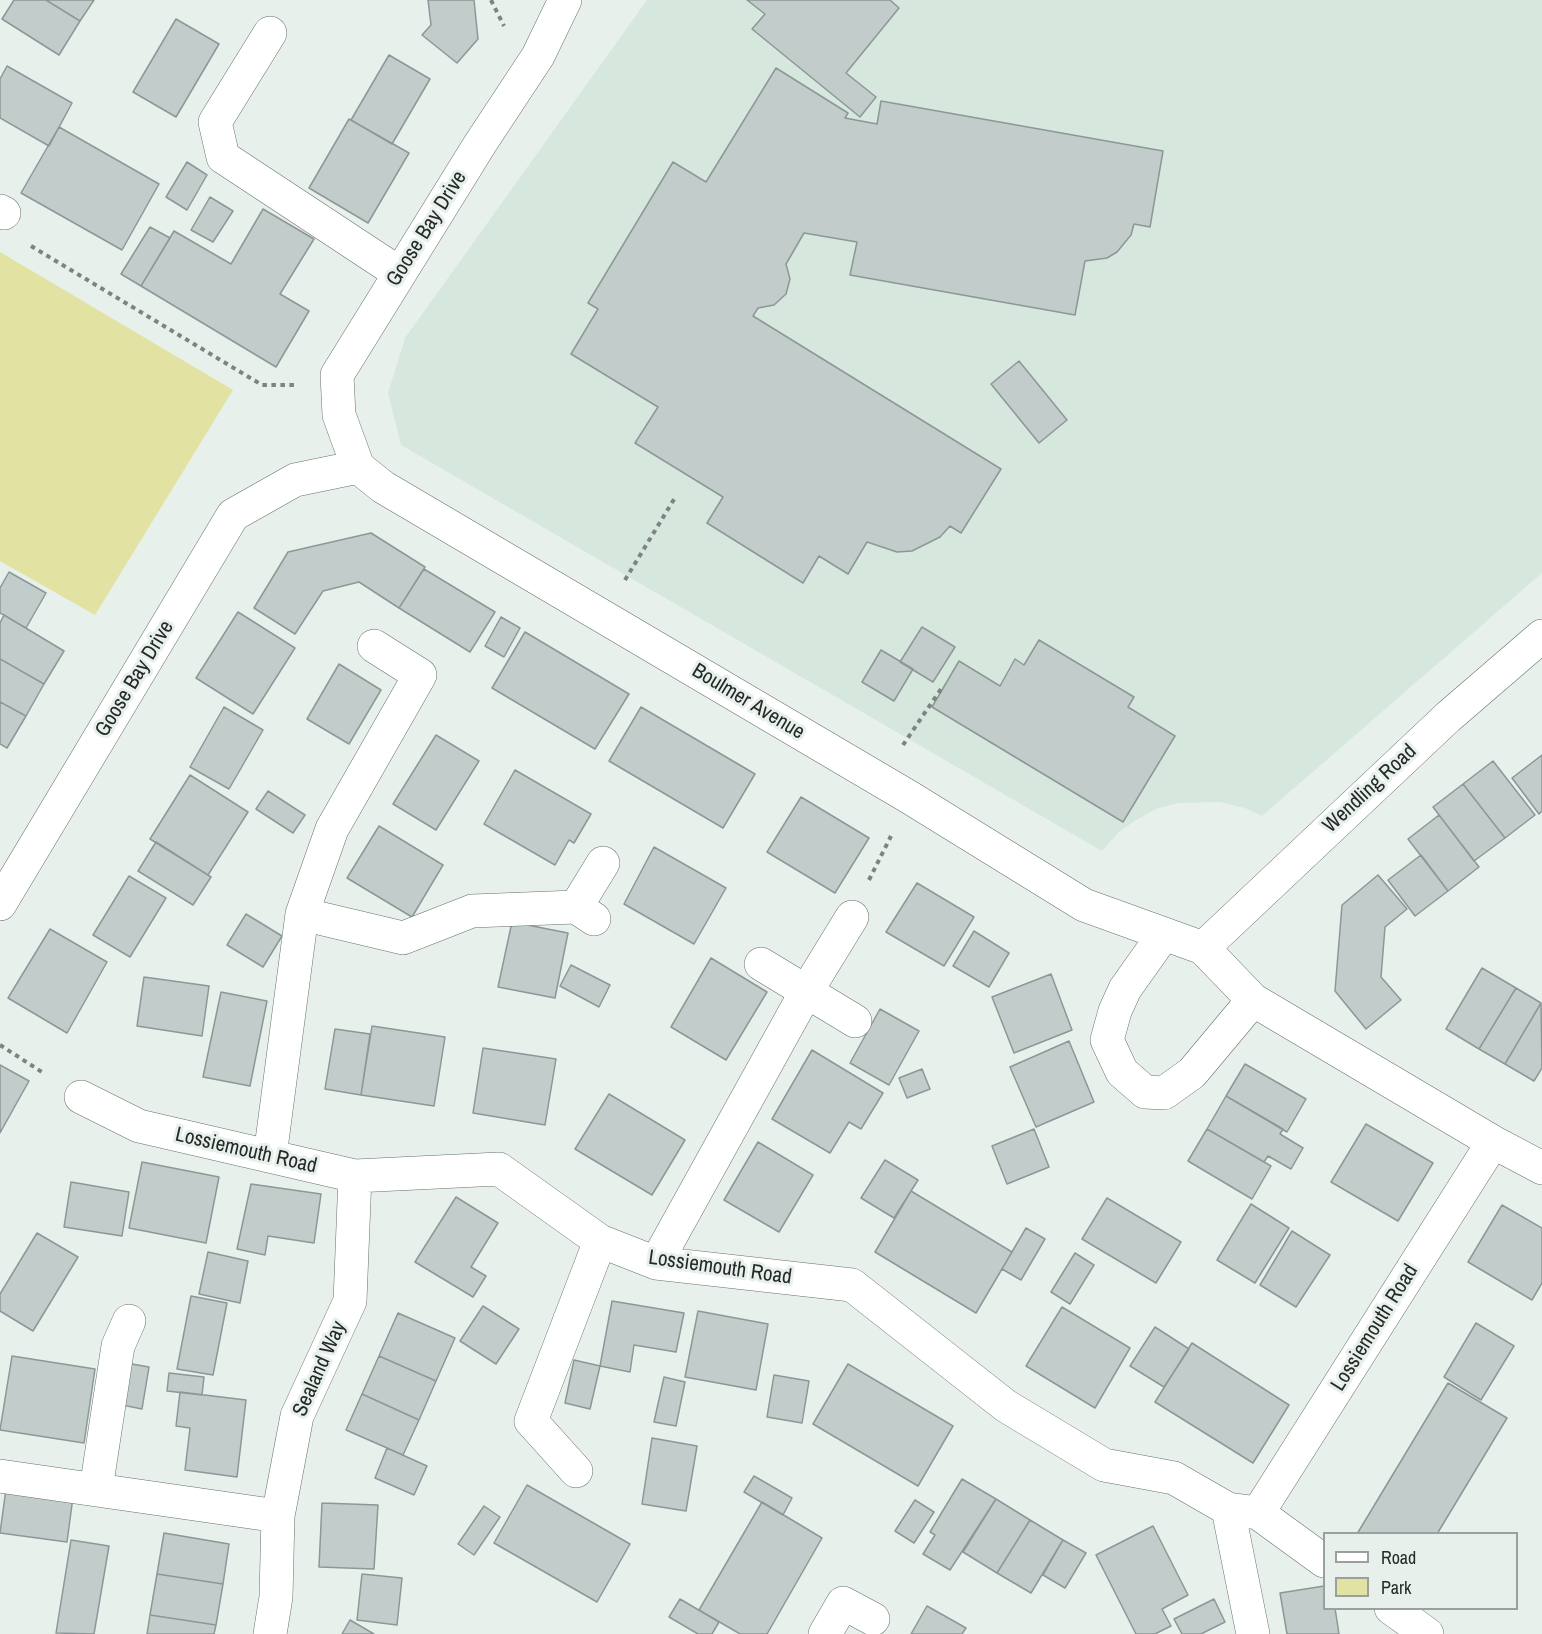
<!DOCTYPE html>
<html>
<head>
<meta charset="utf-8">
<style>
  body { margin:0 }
  #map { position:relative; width:1542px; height:1634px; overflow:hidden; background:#e7f0eb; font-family:"Archivo Narrow",sans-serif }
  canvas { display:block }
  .legend { position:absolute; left:1323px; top:1532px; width:195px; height:78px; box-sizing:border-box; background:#e7f0eb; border:2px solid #99a09d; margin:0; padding:8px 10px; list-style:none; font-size:18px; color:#252927 }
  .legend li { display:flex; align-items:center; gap:12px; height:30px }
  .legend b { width:30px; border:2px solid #99a09d }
</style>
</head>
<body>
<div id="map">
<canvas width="1542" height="1634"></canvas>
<ul class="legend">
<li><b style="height:8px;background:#fff"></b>Road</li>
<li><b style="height:16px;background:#e2e2a3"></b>Park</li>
</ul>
</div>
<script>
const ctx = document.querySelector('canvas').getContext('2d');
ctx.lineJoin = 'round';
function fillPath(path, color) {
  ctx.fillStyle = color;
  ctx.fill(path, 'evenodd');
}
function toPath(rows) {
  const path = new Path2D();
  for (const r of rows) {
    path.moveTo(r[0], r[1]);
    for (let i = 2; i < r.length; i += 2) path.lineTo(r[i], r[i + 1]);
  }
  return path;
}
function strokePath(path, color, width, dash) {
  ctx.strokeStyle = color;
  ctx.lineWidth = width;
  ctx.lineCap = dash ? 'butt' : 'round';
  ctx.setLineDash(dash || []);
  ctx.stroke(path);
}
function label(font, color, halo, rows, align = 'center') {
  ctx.font = font + ' "Archivo Narrow",sans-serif';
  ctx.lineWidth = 6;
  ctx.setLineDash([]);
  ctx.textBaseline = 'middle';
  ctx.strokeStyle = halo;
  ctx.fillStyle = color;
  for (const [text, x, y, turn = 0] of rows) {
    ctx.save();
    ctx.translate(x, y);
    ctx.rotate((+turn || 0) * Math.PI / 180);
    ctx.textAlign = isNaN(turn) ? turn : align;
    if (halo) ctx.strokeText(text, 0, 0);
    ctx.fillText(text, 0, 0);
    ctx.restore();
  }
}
fillPath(toPath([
  [647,0,1542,0,1542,573,1262,816,1245,808,1220,802,1179,803,1158,808,1136,820,1119,832,1102,851,401,445,388,393,405,338]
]), '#d6e7de');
fillPath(toPath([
  [0,252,233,390,95,615,0,561]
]), '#e2e2a3');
const building = toPath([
  [14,0,46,0,80,21,59,55,2,19,14,0],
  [46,0,94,0,80,21,46,0],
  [428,0,474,0,478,39,457,63,422,35,431,25,428,0],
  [747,0,890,0,899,8,846,73,876,97,860,117,752,29,765,14,747,0],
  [176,19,219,44,176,117,133,92,176,19],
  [389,55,430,79,392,144,351,120,389,55],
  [7,66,72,103,49,146,0,118,0,79,7,66],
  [776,68,848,113,845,118,877,124,881,101,1163,151,1150,227,1134,224,1131,235,1117,252,1107,258,1085,261,1075,315,850,275,857,242,804,233,786,264,790,279,786,294,774,305,758,308,753,316,1001,469,961,533,950,526,940,537,912,551,897,552,867,542,848,574,819,556,803,583,707,523,723,497,635,443,658,407,571,354,598,309,588,303,673,162,706,182,776,68],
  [349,119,409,153,368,223,309,188,349,119],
  [59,127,159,184,122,250,21,193,59,127],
  [187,162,207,175,187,210,166,197,187,162],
  [210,197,233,211,213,242,191,230,210,197],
  [263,209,314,239,280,294,309,311,276,367,141,286,174,231,231,264,263,209],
  [150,227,170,238,141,286,121,274,150,227],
  [1019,361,1067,420,1039,443,991,384,1019,361],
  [371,533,425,567,399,608,359,582,323,591,295,634,254,608,288,552,371,533],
  [424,569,495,612,470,652,399,608,424,569],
  [9,572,46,593,26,628,0,613,0,588,9,572],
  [238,612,295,648,253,714,196,678,238,612],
  [4,615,64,651,44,684,0,659,0,623,4,615],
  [501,617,520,628,504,657,485,646,501,617],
  [922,627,955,647,933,682,900,662,922,627],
  [525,632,629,694,595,749,492,688,525,632],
  [1039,640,1134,697,1128,707,1175,736,1123,822,932,707,959,661,1000,686,1015,659,1024,665,1039,640],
  [881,650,913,669,894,701,862,682,881,650],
  [0,659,44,684,26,716,0,702,0,659],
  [339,664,381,690,349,744,307,719,339,664],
  [0,702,26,716,7,748,0,744,0,702],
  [224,707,263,730,229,789,190,767,224,707],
  [641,707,755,774,723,828,609,761,641,707],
  [436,735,479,761,436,830,393,804,436,735],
  [1542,755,1542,811,1539,814,1512,778,1542,755],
  [1493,761,1535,815,1505,838,1463,784,1493,761],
  [515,770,591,814,574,843,569,840,555,865,484,824,515,770],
  [190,775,248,812,208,875,150,839,190,775],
  [1463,784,1505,838,1474,861,1433,807,1463,784],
  [268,791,305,815,293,833,256,809,268,791],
  [801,797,869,838,835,893,767,852,801,797],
  [1439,815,1479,867,1448,891,1408,839,1439,815],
  [379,826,443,865,412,917,347,878,379,826],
  [156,842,211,877,193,905,138,871,156,842],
  [654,847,726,888,694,944,624,904,654,847],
  [1421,855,1448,891,1415,916,1388,880,1421,855],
  [1378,875,1407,909,1385,927,1381,977,1401,1000,1366,1029,1335,991,1342,905,1378,875],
  [129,876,166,898,130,957,93,935,129,876],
  [917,883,974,917,944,966,886,932,917,883],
  [246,914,282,936,263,967,227,945,246,914],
  [512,922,568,933,555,998,498,987,512,922],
  [50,929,107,962,67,1033,8,998,50,929],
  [974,931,1009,953,989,987,953,966,974,931],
  [711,958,767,992,726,1060,671,1027,711,958],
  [571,965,610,985,599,1007,560,986,571,965],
  [1482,968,1516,988,1479,1049,1446,1029,1482,968],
  [1051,974,1072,1030,1014,1053,992,997,1051,974],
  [144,977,209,986,202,1036,137,1026,144,977],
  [1516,988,1541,1003,1505,1064,1479,1049,1516,988],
  [221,992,267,1001,250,1086,203,1077,221,992],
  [1541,1003,1542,1068,1534,1081,1505,1064,1541,1003],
  [880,1009,919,1031,889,1085,850,1063,880,1009],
  [372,1026,445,1037,434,1106,361,1095,372,1026],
  [335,1029,370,1034,361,1095,325,1089,335,1029],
  [1069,1041,1094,1102,1036,1127,1010,1067,1069,1041],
  [483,1048,556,1059,545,1125,473,1113,483,1048],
  [812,1050,883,1093,861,1129,849,1122,830,1153,772,1119,812,1050],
  [1245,1064,1306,1099,1287,1132,1226,1096,1245,1064],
  [0,1065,29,1081,0,1133,0,1065],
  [922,1069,930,1089,907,1098,899,1078,922,1069],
  [609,1094,685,1140,652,1195,575,1149,609,1094],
  [1226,1096,1283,1129,1280,1134,1303,1148,1291,1169,1268,1156,1264,1162,1207,1129,1226,1096],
  [1366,1124,1433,1163,1398,1221,1331,1182,1366,1124],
  [1034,1129,1049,1167,1007,1184,992,1146,1034,1129],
  [1207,1129,1271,1166,1252,1199,1188,1161,1207,1129],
  [758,1142,813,1175,779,1232,724,1200,758,1142],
  [885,1160,918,1180,894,1218,861,1198,885,1160],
  [142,1162,219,1177,206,1243,129,1228,142,1162],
  [71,1182,129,1192,122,1236,64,1227,71,1182],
  [251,1184,321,1194,314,1243,268,1236,265,1255,237,1249,251,1184],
  [911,1191,1012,1252,976,1313,875,1252,911,1191],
  [456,1197,498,1223,471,1267,486,1276,473,1297,415,1262,456,1197],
  [1107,1198,1181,1242,1156,1283,1082,1239,1107,1198],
  [1251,1204,1289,1228,1255,1283,1217,1260,1251,1204],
  [1502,1205,1542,1228,1542,1283,1532,1300,1468,1262,1502,1205],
  [1026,1228,1045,1239,1021,1280,1002,1269,1026,1228],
  [1292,1231,1330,1255,1296,1307,1260,1285,1292,1231],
  [37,1233,78,1257,33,1331,0,1311,0,1294,37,1233],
  [208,1252,248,1261,240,1303,199,1294,208,1252],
  [1075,1253,1094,1265,1070,1304,1051,1292,1075,1253],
  [191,1296,227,1303,213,1375,177,1369,191,1296],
  [612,1301,684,1313,676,1352,634,1345,630,1372,600,1366,612,1301],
  [483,1306,519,1329,496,1364,460,1341,483,1306],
  [1062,1307,1130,1348,1095,1408,1026,1366,1062,1307],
  [698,1311,768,1324,756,1390,685,1377,698,1311],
  [398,1313,455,1338,436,1381,379,1356,398,1313],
  [1476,1323,1514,1346,1481,1400,1444,1377,1476,1323],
  [1155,1327,1189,1349,1164,1387,1130,1366,1155,1327],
  [1192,1343,1289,1405,1253,1463,1155,1402,1192,1343],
  [12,1356,95,1369,84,1443,0,1430,12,1356],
  [379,1356,436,1381,419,1420,362,1394,379,1356],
  [574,1360,600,1366,590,1409,565,1403,574,1360],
  [126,1363,149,1367,142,1409,117,1404,126,1363],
  [848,1364,953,1426,918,1486,813,1424,848,1364],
  [169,1373,204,1377,202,1395,167,1391,169,1373],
  [774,1375,809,1381,802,1423,767,1417,774,1375],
  [664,1377,685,1382,676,1426,654,1422,664,1377],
  [1448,1383,1507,1418,1437,1534,1357,1534,1448,1383],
  [180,1392,246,1400,237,1477,185,1470,190,1428,176,1426,180,1392],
  [362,1394,419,1420,403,1455,346,1430,362,1394],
  [652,1438,697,1446,686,1511,642,1504,652,1438],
  [387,1448,427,1466,414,1495,375,1478,387,1448],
  [754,1476,792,1498,783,1515,744,1492,754,1476],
  [962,1479,996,1499,950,1570,923,1554,935,1535,930,1532,962,1479],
  [527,1485,630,1544,597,1602,494,1543,527,1485],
  [6,1489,73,1497,67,1542,0,1533,6,1489],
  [996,1499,1030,1520,997,1573,963,1552,996,1499],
  [915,1500,934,1512,914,1543,895,1531,915,1500],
  [762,1502,822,1538,767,1634,740,1634,699,1610,762,1502],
  [322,1503,378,1505,374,1569,319,1567,322,1503],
  [484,1506,500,1517,474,1555,458,1544,484,1506],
  [1030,1520,1063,1540,1031,1593,997,1573,1030,1520],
  [1153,1526,1188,1595,1162,1609,1171,1626,1155,1634,1136,1634,1096,1555,1153,1526],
  [164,1533,229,1544,223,1584,157,1574,164,1533],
  [71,1540,109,1546,94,1634,56,1633,71,1540],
  [1063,1540,1086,1553,1065,1588,1043,1575,1063,1540],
  [157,1574,223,1584,216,1625,150,1615,157,1574],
  [362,1574,402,1578,397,1625,357,1620,362,1574],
  [1324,1586,1324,1608,1335,1608,1339,1634,1287,1634,1280,1593,1324,1586],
  [680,1599,719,1622,712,1634,698,1634,669,1617,680,1599],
  [1214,1599,1225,1622,1201,1634,1182,1634,1174,1619,1214,1599],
  [927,1606,966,1628,962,1634,911,1634,927,1606],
  [150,1615,216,1625,214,1634,147,1634,150,1615],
  [350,1620,374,1634,342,1634,350,1620]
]);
fillPath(building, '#c1cccb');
strokePath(building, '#8d9797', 1.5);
const minor = toPath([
  [270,33,215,122,223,157,399,273],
  [0,211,4,213],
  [358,467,339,415,337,375,480,144,538,56,565,0],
  [0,904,233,515,295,480,358,467,383,487,909,797,1084,905,1203,948,1253,1000,1493,1142,1542,1168],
  [576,907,603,863],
  [302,914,332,829,420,675,374,646],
  [1164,934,1125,989,1115,1011,1107,1040,1122,1072,1145,1092,1164,1093,1192,1073,1253,1000],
  [1203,948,1448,717,1542,636],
  [761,964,855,1021],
  [81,1097,139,1126,355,1176,499,1169,600,1241,656,1263,852,1285,1006,1406,1104,1465,1174,1478,1228,1509,1258,1513,1493,1142],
  [270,1156,302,914,403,938,472,911,576,907,594,919],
  [656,1263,806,992,852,917],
  [576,1471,531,1421,600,1241],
  [0,1476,278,1516],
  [96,1489,118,1346,129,1321],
  [1228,1509,1253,1634],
  [1258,1513,1324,1561],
  [1391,1608,1427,1634],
  [270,1634,276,1597,278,1516,297,1416,350,1301,355,1176],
  [825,1634,843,1603,873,1619]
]);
strokePath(minor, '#68716c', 34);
strokePath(toPath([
  [491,0,504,26],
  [31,246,262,385,294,385],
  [625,580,676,496],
  [903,745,941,689],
  [869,880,891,836],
  [0,1045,45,1074]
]), '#7d8480', 4, [4.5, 4.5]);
strokePath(minor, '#fff', 33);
label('21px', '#252927', '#e7f0eb', [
  ["Goose Bay Drive",427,229,-58],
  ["Goose Bay Drive",135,679,-59],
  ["Boulmer Avenue",748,702,31],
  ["Wendling Road",1370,789,-43],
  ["Lossiemouth Road",246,1151,13],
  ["Lossiemouth Road",720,1268,8],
  ["Lossiemouth Road",1375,1328,-58],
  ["Sealand Way",320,1369,-66]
]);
</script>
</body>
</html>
